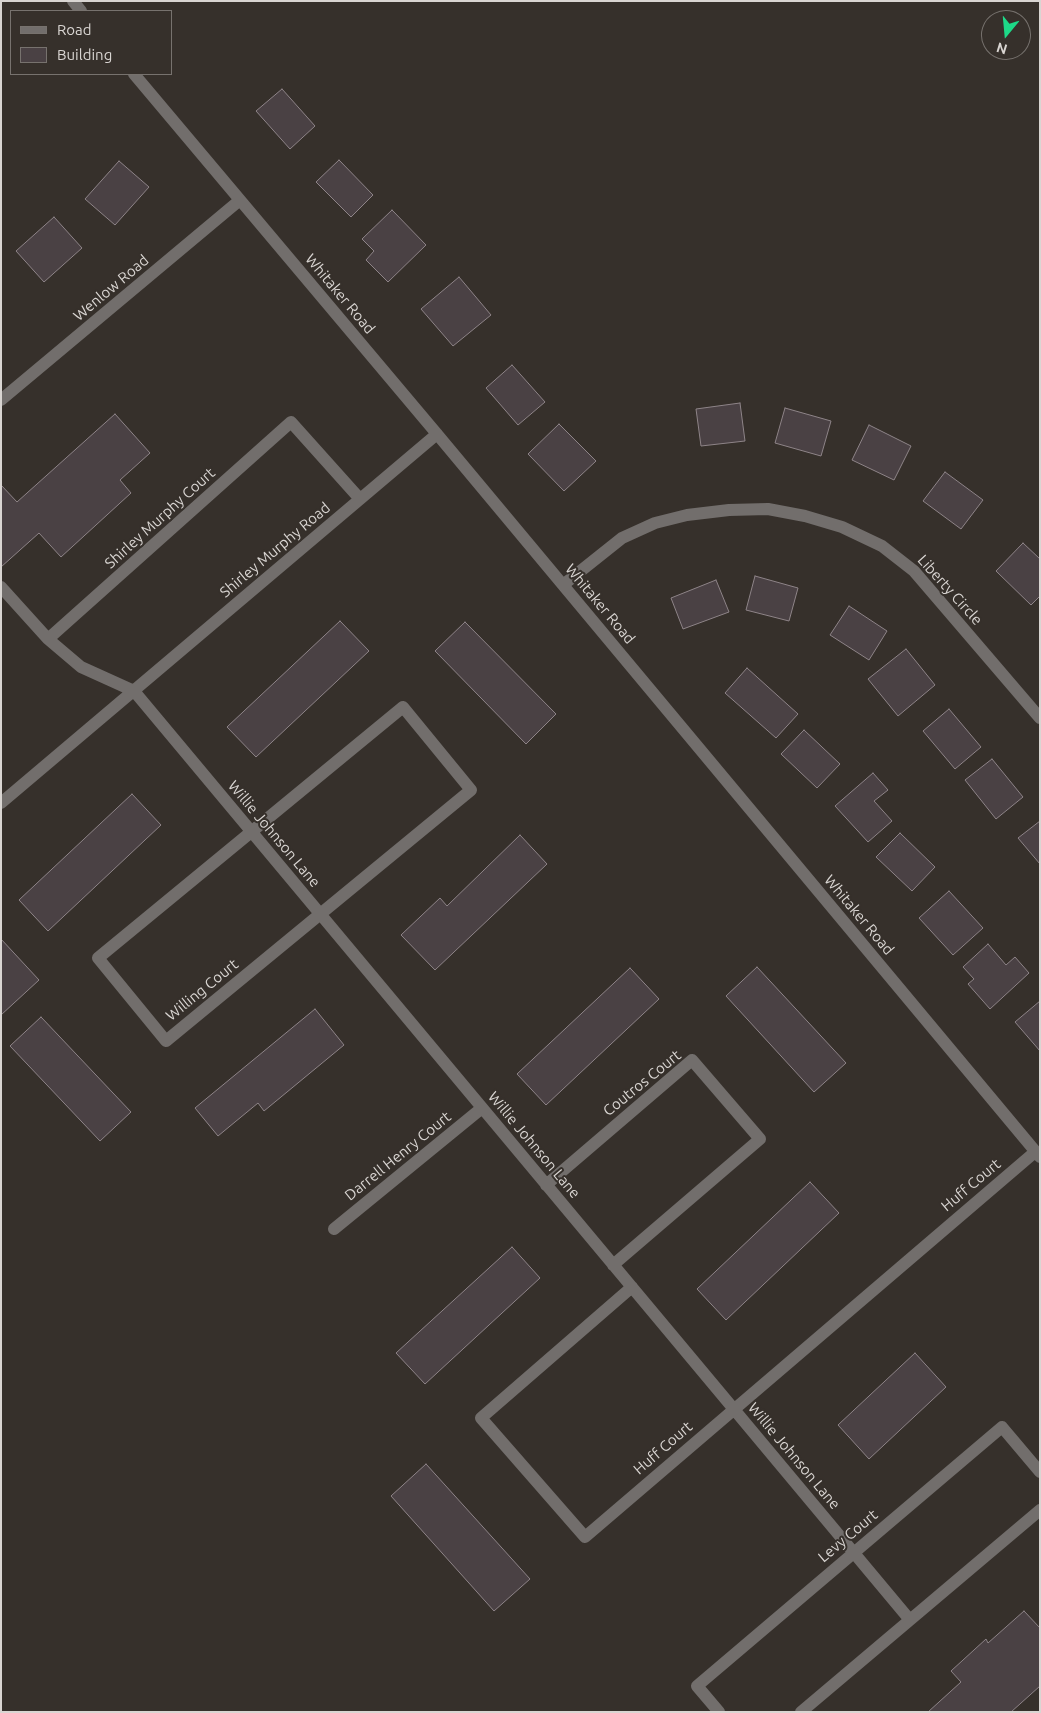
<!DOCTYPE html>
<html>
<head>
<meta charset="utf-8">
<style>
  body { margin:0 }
  #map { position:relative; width:1041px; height:1713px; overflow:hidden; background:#36302b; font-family:Ubuntu,sans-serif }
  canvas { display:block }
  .frame { position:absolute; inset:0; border:2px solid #d9d5d2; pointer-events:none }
  .legend { position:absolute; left:10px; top:10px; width:162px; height:65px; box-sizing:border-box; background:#36302b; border:1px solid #77726e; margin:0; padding:6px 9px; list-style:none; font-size:15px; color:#d9d5d2 }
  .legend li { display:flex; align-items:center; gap:10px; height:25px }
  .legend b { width:25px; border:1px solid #77726e }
  .north { position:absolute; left:981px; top:10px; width:50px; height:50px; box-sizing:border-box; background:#36302b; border:1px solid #77726e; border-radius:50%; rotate:197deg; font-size:14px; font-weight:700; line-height:20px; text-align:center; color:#d9d5d2 }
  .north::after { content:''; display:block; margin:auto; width:18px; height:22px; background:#1dd988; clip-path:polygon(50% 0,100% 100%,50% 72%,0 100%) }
</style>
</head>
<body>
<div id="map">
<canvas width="1041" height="1713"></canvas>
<div class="frame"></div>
<ul class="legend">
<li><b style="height:6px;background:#726e6c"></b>Road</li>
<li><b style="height:14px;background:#4a4144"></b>Building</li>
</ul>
<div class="north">N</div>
</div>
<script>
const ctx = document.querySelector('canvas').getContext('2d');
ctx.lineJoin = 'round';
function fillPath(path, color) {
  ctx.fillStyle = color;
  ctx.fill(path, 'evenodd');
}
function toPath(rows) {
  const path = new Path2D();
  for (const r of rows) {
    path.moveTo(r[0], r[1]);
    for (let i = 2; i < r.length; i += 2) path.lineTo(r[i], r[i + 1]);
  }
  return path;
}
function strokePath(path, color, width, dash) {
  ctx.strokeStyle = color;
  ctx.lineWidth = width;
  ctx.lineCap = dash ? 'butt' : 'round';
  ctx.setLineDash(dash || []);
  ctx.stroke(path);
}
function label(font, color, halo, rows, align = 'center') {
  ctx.font = font + ' Ubuntu,sans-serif';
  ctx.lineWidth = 4;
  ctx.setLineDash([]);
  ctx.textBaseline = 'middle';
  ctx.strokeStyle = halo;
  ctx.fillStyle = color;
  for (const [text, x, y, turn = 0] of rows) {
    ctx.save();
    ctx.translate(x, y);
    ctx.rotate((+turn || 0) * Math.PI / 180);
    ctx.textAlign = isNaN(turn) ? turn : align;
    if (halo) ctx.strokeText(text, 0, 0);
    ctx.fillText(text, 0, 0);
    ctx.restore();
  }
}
const building = toPath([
  [282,89,315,126,290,149,256,111,282,89],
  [339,160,373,195,351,217,316,182,339,160],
  [119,161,149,187,115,225,85,199,119,161],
  [392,210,426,245,388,282,366,260,374,251,362,239,392,210],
  [54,217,82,248,44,282,16,251,54,217],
  [459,277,491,315,453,346,421,309,459,277],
  [512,365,545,402,518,425,486,388,512,365],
  [740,403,745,441,701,446,696,409,740,403],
  [785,408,831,421,821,456,775,443,785,408],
  [115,414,150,453,120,480,131,493,61,557,39,533,1,567,1,485,17,502,115,414],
  [559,424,596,461,564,491,528,454,559,424],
  [869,425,911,446,894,480,852,460,869,425],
  [945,472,983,500,961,529,923,501,945,472],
  [1023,543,1040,559,1040,596,1031,605,996,571,1023,543],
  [755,576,798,588,789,621,746,610,755,576],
  [716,580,729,612,683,629,671,598,716,580],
  [849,606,887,631,869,660,830,635,849,606],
  [340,621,369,651,256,757,227,727,340,621],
  [465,622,556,714,526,744,435,651,465,622],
  [906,649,935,685,898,716,868,679,906,649],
  [747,668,798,714,776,738,725,693,747,668],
  [949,709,981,747,955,769,923,731,949,709],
  [804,730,840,764,817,788,781,754,804,730],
  [992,759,1023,797,996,819,965,780,992,759],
  [873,773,888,790,874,801,892,821,868,842,835,806,873,773],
  [132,794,161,825,48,931,19,900,132,794],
  [1040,821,1040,864,1018,838,1040,821],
  [900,833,935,867,912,891,876,857,900,833],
  [520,835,547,864,435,970,401,935,440,898,447,906,520,835],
  [949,891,983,928,953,955,919,918,949,891],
  [1,939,39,980,1,1015,1,939],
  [988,944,1006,965,1015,957,1029,973,990,1009,968,984,974,979,963,967,988,944],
  [757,967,846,1063,814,1092,726,996,757,967],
  [630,968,659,999,546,1105,517,1074,630,968],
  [1040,1001,1040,1051,1015,1022,1040,1001],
  [315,1009,344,1045,264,1111,258,1103,218,1136,195,1108,315,1009],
  [41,1017,131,1112,100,1141,10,1046,41,1017],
  [810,1182,839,1213,726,1320,697,1289,810,1182],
  [512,1247,540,1278,425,1384,396,1353,512,1247],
  [915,1353,946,1387,869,1459,838,1425,915,1353],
  [426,1464,530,1579,494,1611,391,1496,426,1464],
  [1024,1611,1040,1628,1040,1686,1011,1712,928,1712,961,1682,951,1671,986,1639,988,1643,1024,1611]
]);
fillPath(building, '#4a4144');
strokePath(building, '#8e8488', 1);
strokePath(toPath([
  [73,1,81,11],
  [134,74,437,434,1040,1157],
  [1,400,240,200],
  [360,499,291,422,48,639,81,667,134,691,910,1620],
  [563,585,622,538,655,523,687,515,729,510,768,509,805,516,842,527,882,546,914,571,1040,718],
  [1,587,48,639],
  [403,707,471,790,166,1041,98,958,403,707],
  [1,803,437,434],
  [546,1185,692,1060,760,1139,613,1265],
  [334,1229,482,1108],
  [632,1287,481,1418,585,1537,1035,1152],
  [719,1712,697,1686,1002,1427,1040,1472],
  [801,1712,1040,1510]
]), '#726e6c', 12);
label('15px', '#d9d5d2', '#36302b', [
  ["Wenlow Road",111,288,-40],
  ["Whitaker Road",340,294,50],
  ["Shirley Murphy Court",160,518,-42],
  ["Shirley Murphy Road",275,550,-40],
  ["Liberty Circle",950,590,48],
  ["Whitaker Road",600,604,50],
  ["Willie Johnson Lane",274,834,50],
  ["Whitaker Road",859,915,50],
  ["Willing Court",202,990,-39],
  ["Coutros Court",642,1083,-39],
  ["Willie Johnson Lane",534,1145,50],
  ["Darrell Henry Court",398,1156,-39],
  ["Huff Court",971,1185,-40],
  ["Huff Court",663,1448,-41],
  ["Willie Johnson Lane",794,1456,50],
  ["Levy Court",848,1536,-40]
]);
</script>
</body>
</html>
